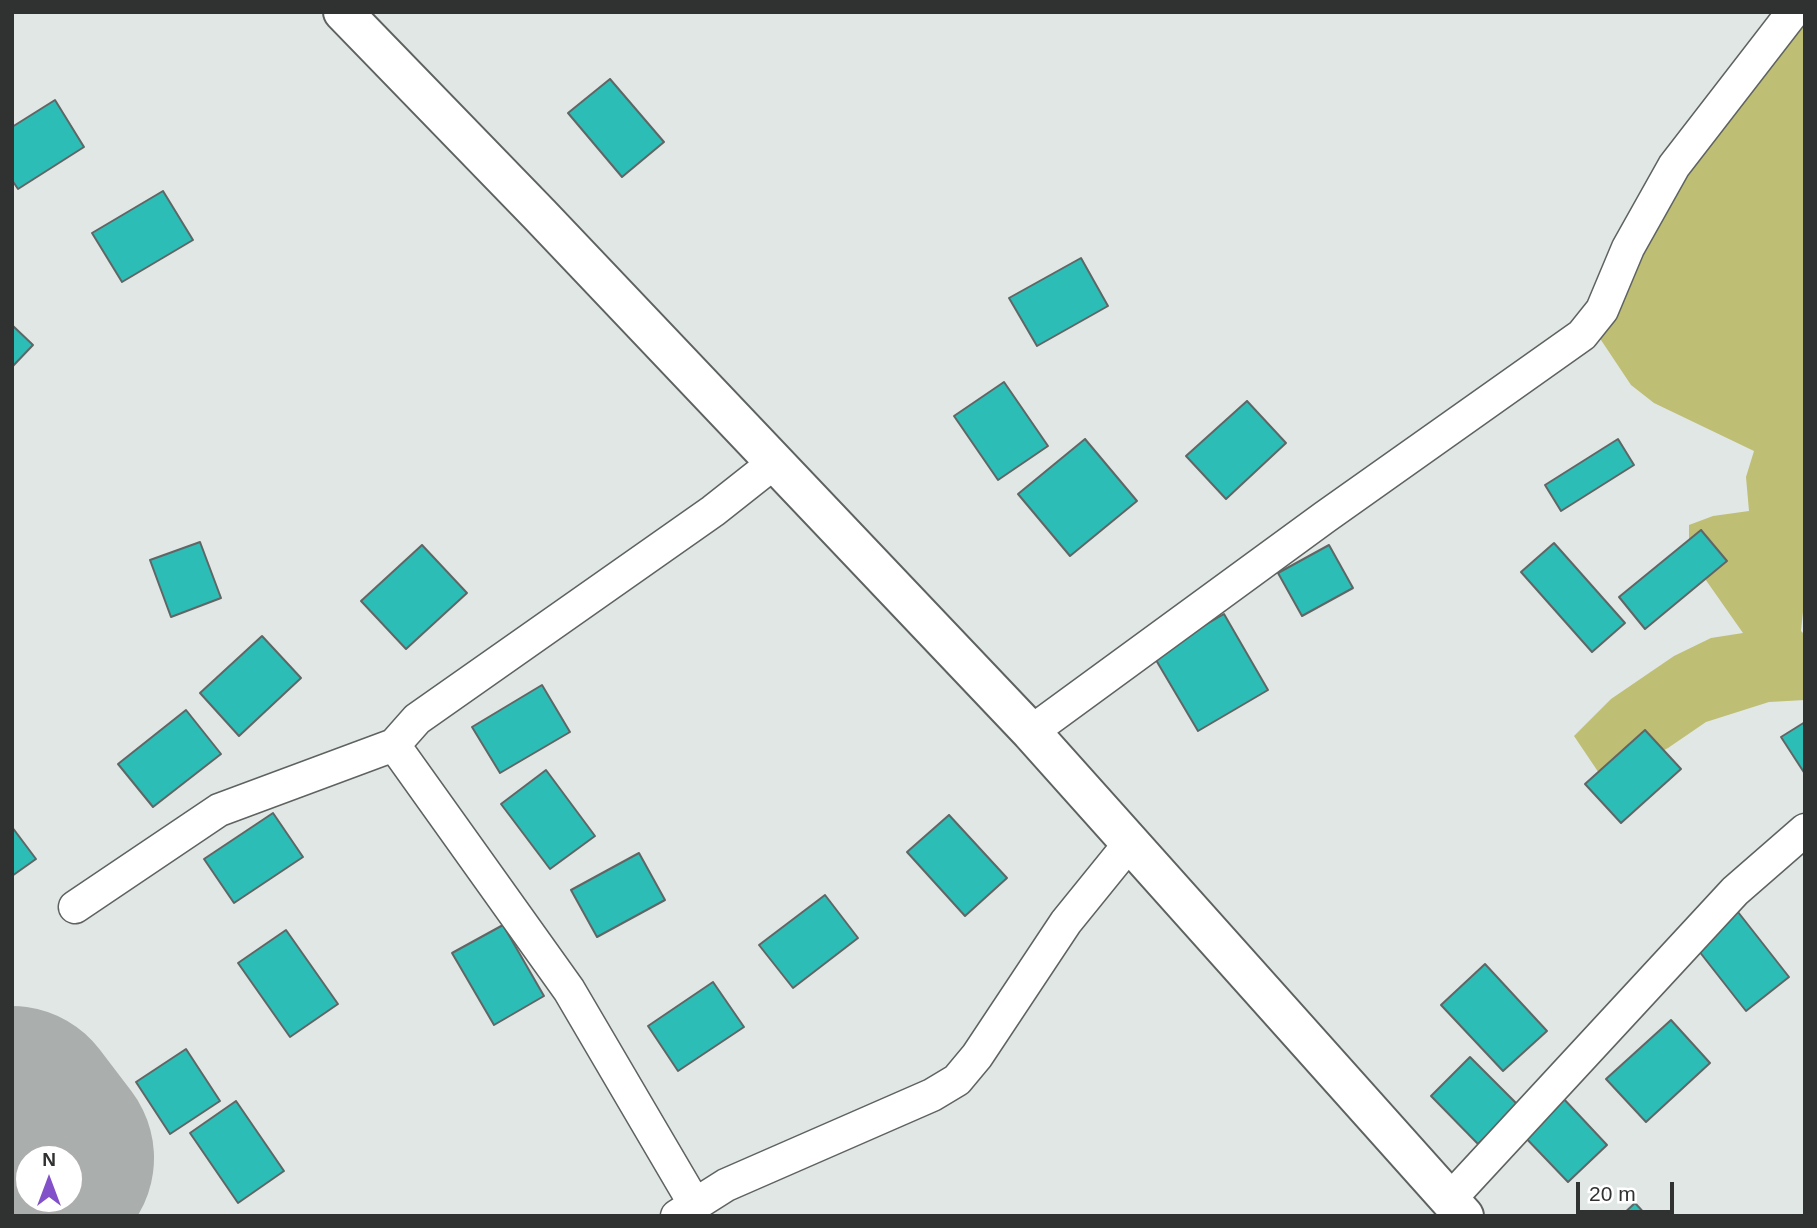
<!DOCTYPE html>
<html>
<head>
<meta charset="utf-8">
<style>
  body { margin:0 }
  #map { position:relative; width:1817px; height:1228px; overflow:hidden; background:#e1e7e4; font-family:Helvetica,sans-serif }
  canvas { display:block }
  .frame { position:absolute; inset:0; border:14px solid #303231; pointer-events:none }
  .north { position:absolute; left:14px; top:1144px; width:70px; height:70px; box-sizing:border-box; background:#fff; border:2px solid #acadad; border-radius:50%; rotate:0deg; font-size:19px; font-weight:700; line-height:28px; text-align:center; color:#303231 }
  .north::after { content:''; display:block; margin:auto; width:24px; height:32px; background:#8250c9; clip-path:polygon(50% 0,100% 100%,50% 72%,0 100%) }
  .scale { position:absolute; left:1576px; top:1182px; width:98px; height:32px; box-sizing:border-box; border:4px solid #303231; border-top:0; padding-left:9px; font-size:21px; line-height:24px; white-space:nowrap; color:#303231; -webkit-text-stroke:5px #fff; paint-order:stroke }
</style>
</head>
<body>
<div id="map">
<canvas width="1817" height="1228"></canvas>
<div class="frame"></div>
<div class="north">N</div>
<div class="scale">20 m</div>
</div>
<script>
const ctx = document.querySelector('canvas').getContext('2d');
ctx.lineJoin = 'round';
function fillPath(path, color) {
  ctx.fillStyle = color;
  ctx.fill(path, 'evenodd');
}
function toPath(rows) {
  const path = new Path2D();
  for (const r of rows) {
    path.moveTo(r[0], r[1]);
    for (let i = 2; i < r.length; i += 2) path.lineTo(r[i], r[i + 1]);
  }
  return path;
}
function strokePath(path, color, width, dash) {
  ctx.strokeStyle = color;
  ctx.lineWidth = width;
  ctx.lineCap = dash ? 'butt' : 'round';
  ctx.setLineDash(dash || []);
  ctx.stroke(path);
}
fillPath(toPath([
  [1805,17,1805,592,1801,631,1805,635,1805,700,1769,702,1706,722,1668,748,1605,782,1574,736,1611,699,1674,656,1711,638,1743,633,1689,556,1689,525,1713,516,1749,511,1746,477,1754,451,1654,403,1631,385,1597,334,1637,237]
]), '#bebe74');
strokePath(toPath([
  [12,1116,44,1158]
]), '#aaaeac', 220);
const building = toPath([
  [610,79,664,142,622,177,568,113,610,79],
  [55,100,84,147,18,189,12,180,12,127,55,100],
  [163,191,193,240,122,282,92,233,163,191],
  [1081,258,1108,306,1037,346,1009,298,1081,258],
  [12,325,33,345,12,367,12,325],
  [1004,382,1048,446,998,480,954,416,1004,382],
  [1247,401,1286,443,1226,499,1186,456,1247,401],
  [1085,439,1137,501,1070,556,1018,494,1085,439],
  [1618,439,1634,465,1561,511,1545,485,1618,439],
  [1701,530,1727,561,1645,629,1619,597,1701,530],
  [200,542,221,598,171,617,150,560,200,542],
  [1554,543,1625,623,1592,652,1521,572,1554,543],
  [422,545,467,593,406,649,361,601,422,545],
  [1329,545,1353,588,1302,616,1278,573,1329,545],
  [1224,614,1268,690,1198,731,1153,655,1224,614],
  [262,636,301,678,239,736,200,693,262,636],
  [542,685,570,732,500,773,472,727,542,685],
  [186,710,221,754,153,807,118,764,186,710],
  [1805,722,1805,774,1781,737,1805,722],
  [1645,730,1681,769,1621,823,1585,784,1645,730],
  [546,770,595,836,550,869,501,804,546,770],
  [273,813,303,857,234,903,204,859,273,813],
  [949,815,1007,878,965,916,907,852,949,815],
  [12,827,36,859,12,876,12,827],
  [639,853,665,900,597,937,571,890,639,853],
  [825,895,858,938,793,988,759,945,825,895],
  [1738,912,1789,977,1746,1011,1695,946,1738,912],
  [503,925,544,996,494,1025,452,953,503,925],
  [286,930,338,1004,290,1037,238,963,286,930],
  [1485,964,1547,1031,1503,1071,1441,1005,1485,964],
  [713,982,744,1027,678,1071,648,1026,713,982],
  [1671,1020,1710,1063,1646,1122,1606,1079,1671,1020],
  [186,1049,220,1101,170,1134,136,1082,186,1049],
  [1470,1057,1518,1105,1478,1144,1431,1096,1470,1057],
  [1562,1097,1607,1145,1568,1182,1522,1134,1562,1097],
  [236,1101,284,1171,238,1203,190,1133,236,1101],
  [1635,1203,1647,1216,1621,1216,1635,1203]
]);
fillPath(building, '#2cbdb7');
strokePath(building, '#606665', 2);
const minor = toPath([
  [1031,732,1325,517,1582,335,1602,310,1628,248,1674,166,1793,12],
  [394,745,569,990,694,1203],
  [75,907,219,810,394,745,417,719,713,511,775,462],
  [1450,1199,1735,891,1805,830],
  [677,1216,726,1185,932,1095,957,1080,977,1056,1066,922,1130,843]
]);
const secondary = toPath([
  [343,12,540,215,1031,732,1464,1216]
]);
strokePath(minor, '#5e6360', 35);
strokePath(secondary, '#5e6360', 42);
strokePath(minor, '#fff', 32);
strokePath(secondary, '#fff', 38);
</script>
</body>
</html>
